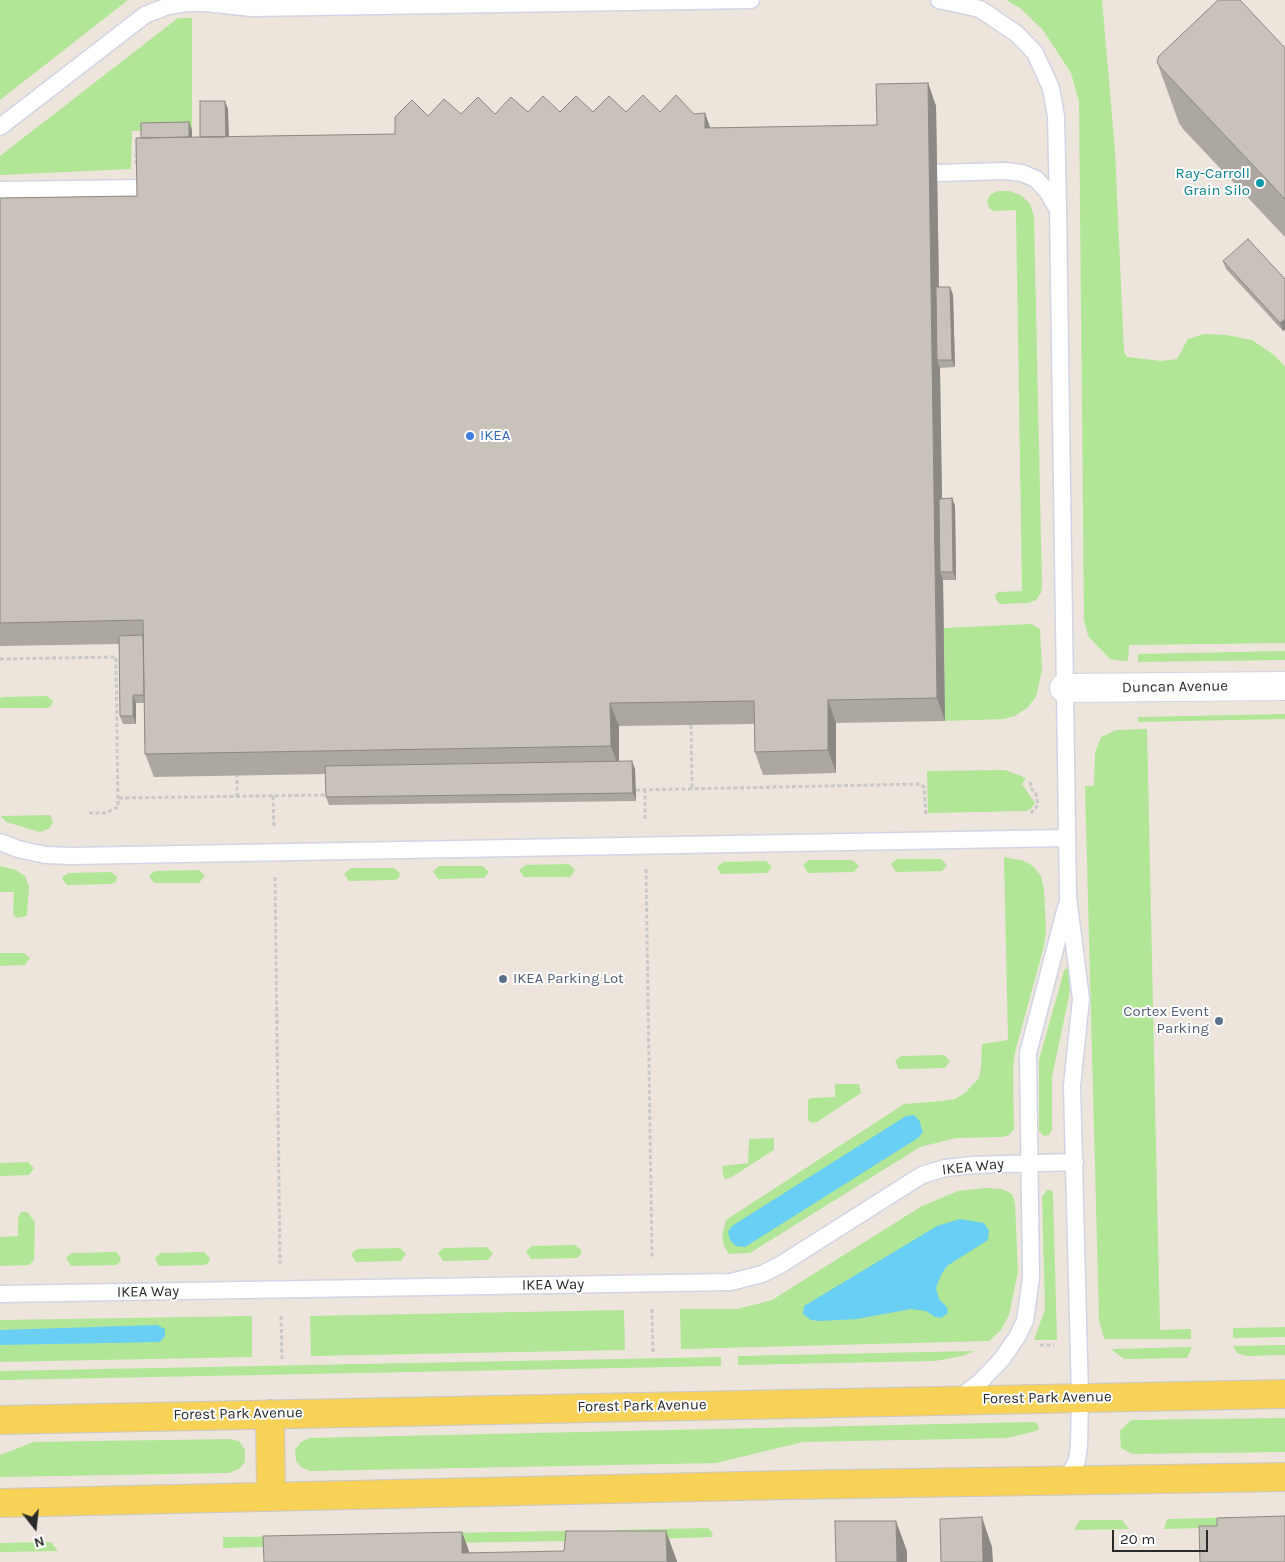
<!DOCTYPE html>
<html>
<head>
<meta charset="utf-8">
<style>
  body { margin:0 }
  #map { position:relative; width:1285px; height:1562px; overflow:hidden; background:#ede5db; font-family:Karla,sans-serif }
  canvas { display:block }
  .north { position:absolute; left:10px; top:1502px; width:50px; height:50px; -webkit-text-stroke:4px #fff; paint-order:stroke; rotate:164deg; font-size:14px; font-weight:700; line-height:20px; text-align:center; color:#2a2a2a }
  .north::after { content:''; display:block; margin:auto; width:18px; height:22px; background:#2a2a2a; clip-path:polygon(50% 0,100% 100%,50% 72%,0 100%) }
  .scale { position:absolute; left:1112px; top:1530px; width:96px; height:22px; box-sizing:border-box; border:2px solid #2a2a2a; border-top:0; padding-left:6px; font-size:15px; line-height:18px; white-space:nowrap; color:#2a2a2a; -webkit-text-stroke:4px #fff; paint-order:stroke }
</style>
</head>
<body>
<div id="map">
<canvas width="1285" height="1562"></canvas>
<div class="north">N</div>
<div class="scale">20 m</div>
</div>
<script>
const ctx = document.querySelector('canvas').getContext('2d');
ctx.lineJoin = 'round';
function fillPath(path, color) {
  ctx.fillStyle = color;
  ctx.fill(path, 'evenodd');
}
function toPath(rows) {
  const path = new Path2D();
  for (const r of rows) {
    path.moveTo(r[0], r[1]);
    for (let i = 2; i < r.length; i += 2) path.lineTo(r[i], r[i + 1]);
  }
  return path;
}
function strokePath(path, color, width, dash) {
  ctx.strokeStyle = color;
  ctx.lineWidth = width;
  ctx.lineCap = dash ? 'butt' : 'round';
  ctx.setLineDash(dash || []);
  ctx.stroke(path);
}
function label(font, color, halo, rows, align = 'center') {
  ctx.font = font + ' Karla,sans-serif';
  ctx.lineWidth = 4;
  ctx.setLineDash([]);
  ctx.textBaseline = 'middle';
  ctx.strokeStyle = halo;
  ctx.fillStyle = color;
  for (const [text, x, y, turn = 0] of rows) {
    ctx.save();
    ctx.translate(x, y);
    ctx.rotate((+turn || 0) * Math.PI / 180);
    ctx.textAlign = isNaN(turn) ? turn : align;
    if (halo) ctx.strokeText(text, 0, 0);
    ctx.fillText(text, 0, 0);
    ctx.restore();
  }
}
fillPath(toPath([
  [0,0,128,0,0,100],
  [1006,0,1102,0,1115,151,1124,352,1127,357,1161,361,1177,359,1188,339,1204,334,1226,335,1252,340,1274,355,1285,366,1285,643,1129,645,1128,661,1125,661,1110,659,1088,636,1084,620,1079,101,1071,73,1043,30,1020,8],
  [178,18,192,18,192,130,132,131,131,169,0,175,0,156],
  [998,191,1010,191,1022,196,1030,204,1034,217,1042,585,1041,593,1036,600,1028,603,1000,604,996,600,995,595,999,592,1022,591,1016,210,994,211,989,208,987,201,991,194],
  [1031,624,1040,629,1042,670,1036,697,1027,708,1015,716,1003,719,945,721,944,628],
  [1285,651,1285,660,1138,662,1138,654],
  [47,696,53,701,51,706,48,708,0,708,0,698,3,697],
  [1285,714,1285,719,1138,722,1138,717],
  [1147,729,1160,1330,1191,1329,1191,1339,1104,1339,1099,1320,1085,786,1094,786,1095,753,1101,737,1116,730],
  [1005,770,1026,778,1022,784,1035,803,1031,809,1026,811,928,813,927,771],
  [50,815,53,822,50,828,40,832,6,822,1,816],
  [1004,857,1024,861,1033,866,1041,876,1044,890,1046,930,1044,946,1015,1052,1013,1067,1014,1129,1009,1135,1002,1137,956,1138,920,1147,750,1253,729,1254,724,1246,722,1236,726,1220,904,1104,943,1101,955,1099,965,1093,979,1078,981,1067,982,1044,1008,1040],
  [897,859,941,859,947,865,942,871,896,872,891,864],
  [809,860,852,860,859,866,854,872,808,873,803,865],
  [766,861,772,867,767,873,721,874,717,867,723,862],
  [569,864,575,870,570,877,524,877,519,870,526,865],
  [0,866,16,870,25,876,29,886,27,916,16,918,13,914,14,892,0,892],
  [439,866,483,866,489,872,484,878,438,879,433,871],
  [351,868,394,868,400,873,399,878,395,880,349,881,344,874],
  [199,870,205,876,199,883,154,883,149,876,155,871],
  [111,872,117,877,116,882,112,884,67,885,62,878,68,873],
  [0,953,24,953,30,958,25,965,0,966],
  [1068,967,1070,991,1052,1077,1052,1130,1049,1135,1044,1136,1039,1131,1039,1060,1064,971],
  [944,1055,950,1061,945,1068,899,1069,895,1061,901,1056],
  [835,1084,859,1084,861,1093,817,1122,812,1123,808,1120,808,1100,811,1098,835,1097],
  [774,1138,774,1150,730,1178,724,1179,722,1166,748,1163,749,1139],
  [28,1162,34,1168,29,1175,0,1176,0,1163],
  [985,1188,1002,1189,1012,1194,1015,1203,1018,1272,1009,1315,1001,1330,989,1341,681,1349,680,1309,738,1309,772,1300,922,1206,958,1191],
  [1047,1190,1051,1190,1053,1194,1057,1340,1034,1340,1045,1309,1042,1197],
  [21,1212,27,1212,35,1222,34,1260,29,1265,0,1266,0,1237,18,1236,18,1218],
  [575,1245,582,1251,580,1255,577,1258,531,1259,526,1251,532,1246],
  [487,1247,493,1253,488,1260,443,1261,438,1253,444,1248],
  [400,1248,406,1254,401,1261,356,1262,351,1254,357,1249],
  [116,1252,121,1258,120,1262,116,1265,71,1266,66,1258,72,1253],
  [204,1252,210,1258,209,1262,205,1265,159,1266,155,1258,161,1253],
  [624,1310,625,1350,311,1356,310,1316],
  [252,1316,252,1357,0,1362,0,1320],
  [1285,1327,1285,1337,1233,1338,1233,1328],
  [1285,1345,1285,1355,1247,1356,1237,1353,1233,1346],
  [1192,1347,1187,1358,1124,1359,1111,1349],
  [975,1351,962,1356,935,1361,738,1365,738,1356],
  [721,1357,721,1366,0,1380,0,1371],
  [1285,1418,1285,1452,1132,1454,1121,1448,1120,1431,1131,1420],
  [1032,1422,1037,1423,1039,1429,1036,1431,1007,1438,803,1442,716,1463,311,1471,302,1468,296,1461,295,1450,301,1442,309,1438],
  [229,1439,239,1441,245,1450,245,1462,239,1469,229,1473,0,1477,0,1455,34,1442],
  [1285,1516,1285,1526,1164,1529,1167,1519],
  [1080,1520,1122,1520,1129,1529,1074,1530],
  [708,1528,712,1532,713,1537,615,1540,614,1530],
  [568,1531,569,1541,378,1544,379,1534],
  [366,1536,366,1544,223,1548,223,1537],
  [51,1542,58,1551,0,1552,0,1543]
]), '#b0e695');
fillPath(toPath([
  [914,1115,919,1120,923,1132,918,1138,745,1247,736,1246,730,1240,728,1232,732,1226,906,1116],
  [960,1219,984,1223,989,1231,988,1240,947,1266,941,1275,936,1288,939,1299,947,1307,948,1313,941,1318,935,1317,926,1311,911,1309,857,1319,820,1321,811,1320,803,1314,804,1306,937,1226],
  [157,1325,165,1329,165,1336,160,1342,0,1345,0,1330]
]), '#69cff4');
const service = toPath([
  [939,0,980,9,1017,34,1035,53,1051,88,1056,116,1058,208],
  [0,127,145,15,168,6,187,3,206,3,252,8,751,0],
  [937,173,1005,171,1022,173,1036,179,1047,191,1058,210,1068,897,1081,999,1072,1086,1080,1397,1079,1445,1077,1461,1065,1481],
  [0,190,145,188],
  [0,842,18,849,45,855,71,856,1067,838],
  [0,1294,731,1282,762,1274,780,1265,922,1175,945,1168,973,1165,1075,1162],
  [958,1399,980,1382,1002,1359,1017,1337,1025,1321,1031,1278,1028,1053,1066,907]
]);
const minor = toPath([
  [1064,688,1285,686]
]);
const primary = toPath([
  [270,1414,271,1497],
  [0,1420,1285,1394],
  [0,1503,787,1485,1285,1477]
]);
strokePath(service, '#d0d4e4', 19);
strokePath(minor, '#d0d4e4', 30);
strokePath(primary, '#c8c8c8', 30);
strokePath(toPath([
  [136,164,137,140],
  [0,659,116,657,118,807,106,813,87,813],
  [691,725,692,788],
  [1031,782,1030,787,1036,794,1038,805,1031,813],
  [645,789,645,821],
  [636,790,920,784,924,787,926,815],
  [273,796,274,828],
  [237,797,237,776],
  [119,798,328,795],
  [646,869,652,1258],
  [275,877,280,1264],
  [652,1309,653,1354],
  [281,1316,282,1361],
  [1040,1345,1054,1345]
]), '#c8c8c8', 3, [4, 2.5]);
strokePath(service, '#fff', 16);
strokePath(minor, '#fff', 28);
strokePath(primary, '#f7d256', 28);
fillPath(toPath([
  [1285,48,1285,237,1183,129,1179,123,1157,62],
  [928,83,936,106,939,287,950,287,953,295,955,367,940,368,942,498,952,498,955,506,956,580,943,580,945,721,836,723,836,773,763,775,755,752,754,724,619,726,619,761,635,769,636,801,329,805,326,797,326,774,154,777,145,754,144,703,136,703,136,724,123,724,120,716,119,644,0,646,0,198,137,196,141,138,192,130,192,137,200,137,228,109,229,137,395,134,428,116,528,112,660,112,694,114,705,113,710,128,877,125],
  [1223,261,1285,279,1283,331,1226,269]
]), '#aca7a1');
fillPath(toPath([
  [928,83,936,106,940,360,937,360,940,368,943,572,940,572,943,580,945,721,937,698],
  [225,101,228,109,229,160,226,152],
  [705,113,713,136,705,128],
  [189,122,192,130,192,160,189,152],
  [950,287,953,295,955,367,952,360],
  [1285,319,1285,330,1283,331,1280,323],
  [952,498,955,506,956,580,953,572],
  [133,695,136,703,136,724,133,716],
  [828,700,836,723,836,773,828,750],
  [610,703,619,726,619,769,611,746],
  [632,761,635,769,636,801,633,793],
  [982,1517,992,1547,993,1562,983,1562],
  [896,1521,907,1551,907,1562,897,1562],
  [666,1531,677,1561,677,1562,667,1562],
  [462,1532,473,1562,462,1553]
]), '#8c8883');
const building = toPath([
  [1218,0,1240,0,1285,48,1285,199,1161,68,1157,62,1159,56,1218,0],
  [928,83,937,698,828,700,828,750,755,752,754,701,610,703,611,746,145,754,143,620,0,623,0,198,137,196,136,138,395,134,395,117,412,100,428,116,444,99,461,114,478,97,495,114,511,97,528,112,543,96,560,112,576,96,593,112,609,96,626,112,643,95,660,112,676,95,694,114,705,113,705,128,877,125,876,84,928,83],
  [200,101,225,101,226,137,200,137,200,101],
  [189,122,189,137,141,138,141,123,189,122],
  [1248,239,1285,279,1285,319,1280,323,1223,261,1248,239],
  [936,287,950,287,952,360,937,360,936,287],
  [952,498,953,572,940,572,939,499,952,498],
  [143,635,144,695,133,695,133,716,120,716,119,636,143,635],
  [632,761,633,793,326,797,325,766,632,761],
  [1285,1516,1285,1562,1200,1562,1199,1526,1217,1526,1217,1518,1285,1516],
  [982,1517,983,1562,941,1562,940,1519,982,1517],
  [835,1521,896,1521,897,1562,836,1562,835,1521],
  [566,1531,666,1531,667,1562,264,1562,263,1536,462,1532,462,1553,564,1551,566,1531]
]);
fillPath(building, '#c8c2bb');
strokePath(building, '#8c8883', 1);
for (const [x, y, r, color] of [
  [1260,183,5,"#0f9aa8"],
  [470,436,5,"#3f7fe0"],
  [503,979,5,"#5c6f8a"],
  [1219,1021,5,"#5c6f8a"]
]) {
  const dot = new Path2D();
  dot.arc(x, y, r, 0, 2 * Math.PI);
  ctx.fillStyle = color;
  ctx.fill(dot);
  strokePath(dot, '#fff', 2);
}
label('15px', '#0d838f', '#fff', [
  ["Ray-Carroll",1250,174],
  ["Grain Silo",1250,191]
], 'right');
label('15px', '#366cbe', '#fff', [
  ["IKEA",480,436]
], 'left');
label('15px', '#2a2a2a', '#fff', [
  ["Duncan Avenue",1175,687,-1],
  ["IKEA Way",973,1167,-6],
  ["IKEA Way",553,1285,-1],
  ["IKEA Way",148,1292,-1],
  ["Forest Park Avenue",1047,1398,-1],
  ["Forest Park Avenue",642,1406,-1],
  ["Forest Park Avenue",238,1414,-1]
]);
label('15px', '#4e5e75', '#fff', [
  ["IKEA Parking Lot",513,979],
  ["Cortex Event",1209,1012,"right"],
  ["Parking",1209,1029,"right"]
], 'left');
</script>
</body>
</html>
